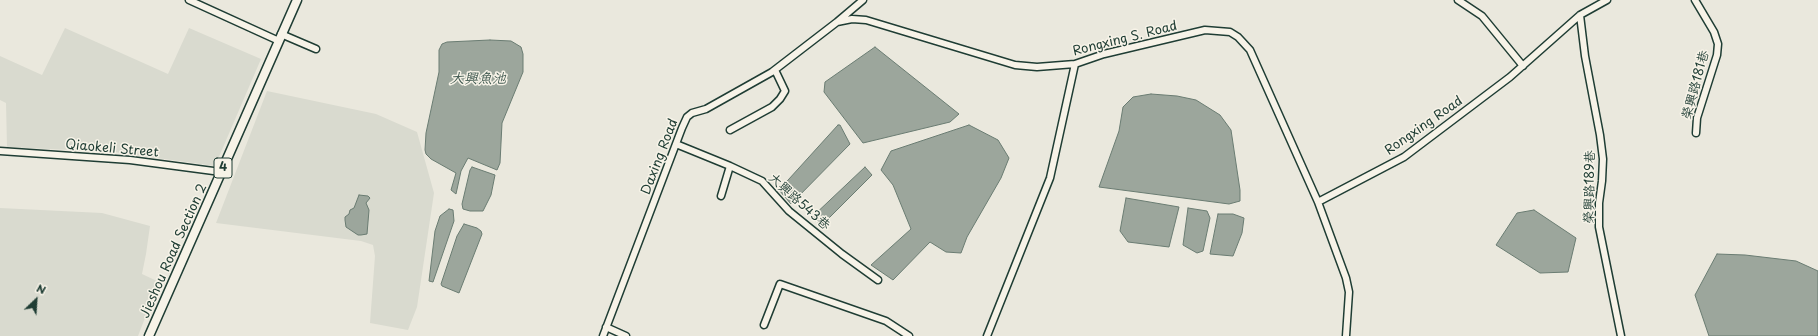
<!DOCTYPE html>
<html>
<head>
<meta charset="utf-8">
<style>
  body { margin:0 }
  #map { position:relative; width:1818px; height:336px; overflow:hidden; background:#eae8dd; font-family:"Playpen Sans",sans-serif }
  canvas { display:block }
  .north { position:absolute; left:16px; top:280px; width:40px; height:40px; -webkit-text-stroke:3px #f7f3e8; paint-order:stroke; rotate:25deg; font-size:11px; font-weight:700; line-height:16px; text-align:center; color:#1f3d34 }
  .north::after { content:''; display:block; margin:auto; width:14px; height:18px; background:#1f3d34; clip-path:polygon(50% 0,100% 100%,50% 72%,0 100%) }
</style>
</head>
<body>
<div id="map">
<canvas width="1818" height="336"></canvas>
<div class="north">N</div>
</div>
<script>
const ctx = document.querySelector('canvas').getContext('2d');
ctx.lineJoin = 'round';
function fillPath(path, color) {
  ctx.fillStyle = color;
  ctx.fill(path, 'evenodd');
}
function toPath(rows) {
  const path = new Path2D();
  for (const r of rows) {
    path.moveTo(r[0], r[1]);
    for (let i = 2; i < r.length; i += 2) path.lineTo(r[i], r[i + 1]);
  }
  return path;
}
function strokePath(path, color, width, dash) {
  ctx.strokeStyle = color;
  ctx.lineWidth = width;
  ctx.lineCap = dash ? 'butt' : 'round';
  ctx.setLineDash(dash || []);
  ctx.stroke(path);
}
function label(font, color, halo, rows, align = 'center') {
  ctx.font = font + ' "Playpen Sans","LXGW WenKai TC",sans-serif';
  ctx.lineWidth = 3;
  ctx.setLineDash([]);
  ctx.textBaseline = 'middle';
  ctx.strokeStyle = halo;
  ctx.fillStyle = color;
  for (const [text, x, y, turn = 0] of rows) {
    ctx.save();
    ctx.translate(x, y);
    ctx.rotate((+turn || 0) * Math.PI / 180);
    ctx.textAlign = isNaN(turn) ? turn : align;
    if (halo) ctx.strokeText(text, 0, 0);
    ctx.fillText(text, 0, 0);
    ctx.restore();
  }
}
fillPath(toPath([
  [65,28,168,74,189,28,261,59,215,166,114,152,7,147,6,103,0,100,0,56,42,75],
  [267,91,376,114,417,132,434,193,417,307,408,330,370,323,375,256,373,245,361,241,216,223],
  [0,208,102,213,150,226,146,254,142,274,159,282,138,336,0,336]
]), '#d9dacf');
const water = toPath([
  [490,40,511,41,521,47,523,54,523,72,502,123,500,163,497,170,468,158,461,171,456,194,451,190,456,173,431,159,426,154,425,150,426,133,439,72,439,50,442,44,447,42,490,40],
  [875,47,959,114,950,122,863,143,824,92,825,82,875,47],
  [1151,94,1177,96,1196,100,1220,115,1231,130,1240,190,1240,201,1229,204,1099,187,1119,131,1123,107,1133,97,1151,94],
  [838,125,840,125,850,144,791,204,779,190,838,125],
  [969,125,998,140,1009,158,1001,178,967,237,961,253,946,252,930,242,893,280,871,265,911,229,893,185,881,170,891,151,969,125],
  [472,167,495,175,491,195,483,211,470,211,463,209,462,204,470,170,472,167],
  [865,167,872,175,822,225,811,218,865,167],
  [359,195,368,196,370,198,366,203,369,210,367,234,361,235,358,235,346,227,345,220,345,217,349,214,350,210,354,208,359,195],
  [1126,198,1179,207,1169,247,1128,242,1120,231,1126,198],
  [1188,208,1207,211,1210,218,1203,251,1197,253,1183,245,1188,208],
  [449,209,453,210,454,221,433,282,429,281,435,231,440,216,449,209],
  [1534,210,1576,238,1568,272,1540,273,1496,245,1517,213,1534,210],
  [1218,214,1233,214,1244,218,1242,233,1233,256,1210,254,1218,214],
  [464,224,477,228,481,231,482,234,459,293,442,286,441,284,457,236,464,224],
  [1717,254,1745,255,1796,261,1818,271,1818,336,1709,336,1695,295,1717,254]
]);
fillPath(water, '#9ca69c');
strokePath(water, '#6a7c72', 1);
const minor = toPath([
  [189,0,279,41],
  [1458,0,1482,16,1523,66],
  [1695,0,1714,32,1718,44,1717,55,1697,118,1696,133],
  [1580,15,1585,56,1600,135,1603,159,1602,181,1599,203,1599,227,1621,336],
  [837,22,852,19,866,20,1015,65,1037,67,1075,64,1104,54,1205,30,1230,32,1238,37,1250,50,1318,202,1346,278,1349,292,1346,336],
  [281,34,316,49],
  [730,130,772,107,780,99,785,91,775,70],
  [676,144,730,166,762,181,789,211,842,254,878,280],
  [0,151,130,160,221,172],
  [721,196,730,166],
  [1318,202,1404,157,1510,77,1580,15,1607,0],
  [764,325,780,284,886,321,909,336],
  [606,327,626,336],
  [603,336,682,128,687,117,692,113,706,109,772,72,837,22,863,0],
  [987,336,1050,178,1075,64]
]);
const major = toPath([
  [149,336,297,0]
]);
strokePath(minor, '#1f3d34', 9);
strokePath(major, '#1f3d34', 11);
strokePath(minor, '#f7f3e8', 6);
strokePath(major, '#f7f3e8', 8);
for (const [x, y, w] of [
  [223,168,18]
]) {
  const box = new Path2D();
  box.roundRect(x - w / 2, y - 10, w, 20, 3);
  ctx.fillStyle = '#f7f3e8';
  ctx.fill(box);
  strokePath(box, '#1f3d34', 1);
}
label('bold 12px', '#1f3d34', null, [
  ["4",223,168]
]);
label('13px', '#1f3d34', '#f7f3e8', [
  ["Rongxing S. Road",1125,39,-14],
  ["榮興路181巷",1696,85,-75],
  ["Rongxing Road",1424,126,-35],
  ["Qiaokeli Street",112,149,5],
  ["Daxing Road",660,157,-69],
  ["榮興路189巷",1590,187,-89],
  ["大興路543巷",799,202,42],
  ["Jieshou Road Section 2",174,251,-66]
]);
label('italic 14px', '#445c53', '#f7f3e8', [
  ["大興魚池",478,79]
]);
</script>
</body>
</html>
